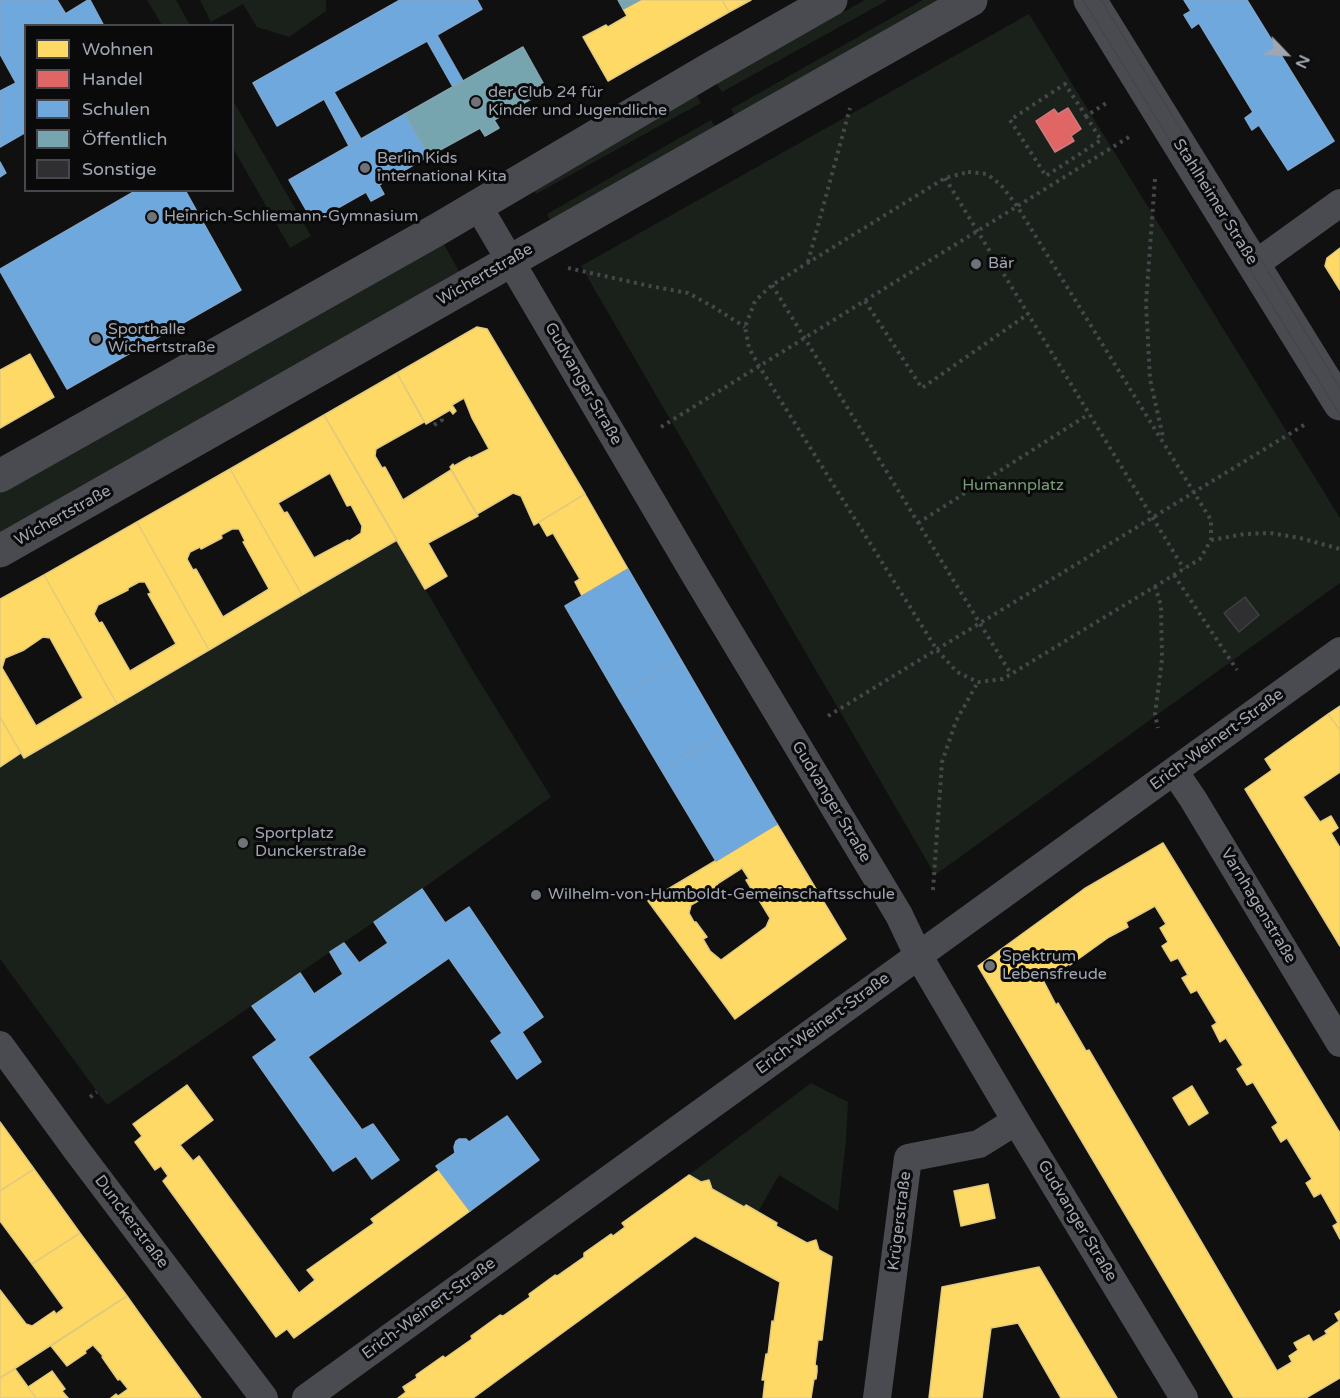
<!DOCTYPE html>
<html>
<head>
<meta charset="utf-8">
<style>
  body { margin:0 }
  #map { position:relative; width:1340px; height:1398px; overflow:hidden; background:#101010; font-family:"Varela Round",sans-serif }
  canvas { display:block }
  .legend { position:absolute; left:24px; top:24px; width:210px; height:168px; box-sizing:border-box; background:#0a0a0b; border:2px solid #46484e; margin:0; padding:8px 10px; list-style:none; font-size:18px; color:#a0a6b2 }
  .legend li { display:flex; align-items:center; gap:12px; height:30px }
  .legend b { width:30px; border:2px solid #46484e }
  .north { position:absolute; left:1256px; top:24px; width:60px; height:60px; -webkit-text-stroke:4px #0a0a0b; paint-order:stroke; rotate:115deg; font-size:16px; font-weight:700; line-height:24px; text-align:center; color:#a0a6b2 }
  .north::after { content:''; display:block; margin:auto; width:21px; height:27px; background:#a0a6b2; clip-path:polygon(50% 0,100% 100%,50% 72%,0 100%) }
</style>
</head>
<body>
<div id="map">
<canvas width="1340" height="1398"></canvas>
<ul class="legend">
<li><b style="height:16px;background:#ffd966"></b>Wohnen</li>
<li><b style="height:16px;background:#e06666"></b>Handel</li>
<li><b style="height:16px;background:#6fa8dc"></b>Schulen</li>
<li><b style="height:16px;background:#76a5af"></b>Öffentlich</li>
<li><b style="height:16px;background:#2f2f31"></b>Sonstige</li>
</ul>
<div class="north">N</div>
</div>
<script>
const ctx = document.querySelector('canvas').getContext('2d');
ctx.lineJoin = 'round';
function fillPath(path, color) {
  ctx.fillStyle = color;
  ctx.fill(path, 'evenodd');
}
function toPath(rows) {
  const path = new Path2D();
  for (const r of rows) {
    path.moveTo(r[0], r[1]);
    for (let i = 2; i < r.length; i += 2) path.lineTo(r[i], r[i + 1]);
  }
  return path;
}
function strokePath(path, color, width, dash) {
  ctx.strokeStyle = color;
  ctx.lineWidth = width;
  ctx.lineCap = dash ? 'butt' : 'round';
  ctx.setLineDash(dash || []);
  ctx.stroke(path);
}
function label(font, color, halo, rows, align = 'center') {
  ctx.font = font + ' "Varela Round",sans-serif';
  ctx.lineWidth = 6;
  ctx.setLineDash([]);
  ctx.textBaseline = 'middle';
  ctx.strokeStyle = halo;
  ctx.fillStyle = color;
  for (const [text, x, y, turn = 0] of rows) {
    ctx.save();
    ctx.translate(x, y);
    ctx.rotate((+turn || 0) * Math.PI / 180);
    ctx.textAlign = isNaN(turn) ? turn : align;
    if (halo) ctx.strokeText(text, 0, 0);
    ctx.fillText(text, 0, 0);
    ctx.restore();
  }
}
fillPath(toPath([
  [147,0,176,0,190,25,162,25],
  [200,0,326,0,326,11,289,37,257,27,243,4,211,22],
  [865,0,888,0,722,92,716,83],
  [923,0,938,0,735,116,731,109],
  [1029,14,1340,518,1340,583,935,875,581,266],
  [696,94,701,103,536,194,531,186],
  [232,99,311,236,290,248,233,148],
  [711,120,715,127,552,224,547,214],
  [440,237,461,275,0,538,0,488],
  [397,540,470,666,551,797,422,889,107,1105,0,959,0,767,21,753,24,758,302,595],
  [811,1083,848,1102,846,1141,838,1211,779,1175,758,1212,747,1205,744,1207,712,1189,709,1180,701,1182,689,1175]
]), '#1a201a');
const homes = toPath([
  [640,0,722,0,729,12,608,81,583,37,606,25,608,27,627,16,623,9,640,0],
  [722,0,751,0,729,12,722,0],
  [1340,248,1340,290,1325,266,1327,258,1340,248],
  [477,327,487,329,585,494,534,525,521,496,513,493,477,514,450,467,453,464,454,466,470,457,471,458,489,449,472,418,464,398,452,405,456,411,453,414,450,410,426,424,397,373,477,327],
  [30,354,54,397,0,428,0,370,30,354],
  [397,373,424,422,376,449,375,456,382,468,385,467,403,500,451,470,478,516,428,543,447,576,425,589,324,415,397,373],
  [324,415,397,540,302,595,230,469,324,415],
  [330,473,347,506,351,505,362,526,361,533,349,541,348,540,314,558,287,512,284,513,278,503,330,473],
  [230,469,302,595,209,650,137,522,230,469],
  [232,529,239,529,245,541,243,542,269,589,223,617,196,569,193,570,187,559,190,552,200,547,201,549,222,538,221,535,232,529],
  [585,494,628,569,582,596,575,582,580,579,553,533,547,536,539,522,585,494],
  [137,522,209,650,117,704,44,575,137,522],
  [139,582,145,582,151,593,148,594,176,644,130,671,102,622,99,623,94,614,98,605,128,590,128,588,139,582],
  [44,575,117,704,24,758,0,717,0,599,44,575],
  [43,637,50,638,83,698,36,726,2,668,5,658,24,650,43,637],
  [1340,706,1340,730,1328,714,1340,706],
  [1328,714,1340,730,1340,772,1303,797,1320,822,1331,816,1338,828,1331,833,1340,848,1340,946,1245,789,1272,770,1265,759,1328,714],
  [0,717,21,753,0,767,0,717],
  [777,824,846,939,735,1019,648,901,777,824],
  [742,868,749,879,746,880,752,890,754,889,760,899,759,900,770,918,766,927,721,960,710,951,703,939,707,937,696,922,694,922,689,913,691,905,719,889,717,884,742,868],
  [1163,843,1340,1133,1340,1239,1333,1226,1338,1223,1321,1193,1314,1197,1306,1183,1312,1179,1287,1138,1281,1142,1272,1127,1278,1123,1253,1082,1247,1085,1237,1069,1243,1065,1226,1038,1220,1042,1212,1026,1217,1023,1197,990,1191,993,1182,978,1188,975,1178,958,1171,961,1162,946,1168,942,1160,928,1166,924,1155,906,1126,922,1128,927,1109,937,1070,965,1069,964,1057,971,1054,969,1040,978,1042,978,1056,1005,1058,1003,1086,1051,1089,1050,1277,1371,1292,1362,1289,1356,1298,1350,1294,1343,1309,1335,1313,1342,1327,1334,1325,1331,1339,1321,1335,1314,1340,1311,1340,1378,1306,1398,1234,1398,978,966,1084,889,1163,843],
  [187,1085,213,1120,180,1145,193,1161,199,1156,299,1293,315,1280,307,1270,374,1223,371,1219,439,1170,470,1211,294,1338,287,1329,276,1337,163,1181,168,1176,161,1166,155,1170,135,1142,142,1136,133,1124,187,1085],
  [1192,1086,1208,1113,1189,1125,1173,1098,1192,1086],
  [0,1122,34,1169,0,1191,0,1122],
  [34,1169,80,1233,32,1264,0,1221,0,1191,34,1169],
  [689,1175,701,1182,709,1180,712,1189,744,1207,746,1205,777,1223,776,1226,807,1243,816,1240,819,1250,832,1257,822,1340,818,1340,815,1365,817,1366,817,1372,816,1379,814,1379,811,1398,763,1398,765,1380,762,1380,766,1354,768,1354,772,1321,774,1322,780,1282,695,1236,473,1398,398,1398,406,1392,403,1387,417,1378,416,1375,443,1356,445,1358,472,1339,471,1336,500,1315,503,1316,530,1297,529,1294,555,1275,557,1276,584,1257,584,1253,611,1234,613,1236,625,1227,622,1223,689,1175],
  [988,1184,995,1218,961,1226,954,1191,988,1184],
  [80,1233,127,1296,0,1378,0,1290,26,1324,32,1326,54,1311,56,1314,64,1308,32,1264,80,1233],
  [1039,1267,1117,1398,1061,1398,1018,1323,991,1328,982,1398,929,1398,942,1287,1039,1267],
  [127,1296,139,1313,201,1398,111,1398,116,1394,118,1396,128,1389,120,1379,118,1380,102,1357,103,1356,93,1345,85,1351,86,1353,67,1366,51,1346,127,1296],
  [15,1369,28,1387,36,1398,0,1398,0,1378,15,1369],
  [52,1371,65,1389,62,1391,68,1398,36,1398,28,1387,52,1371]
]);
fillPath(homes, '#ffd966');
strokePath(homes, '#e2ca7d', 1.5);
const shops = toPath([
  [1068,108,1081,129,1071,136,1074,141,1055,152,1036,121,1054,109,1058,114,1068,108]
]);
fillPath(shops, '#e06666');
strokePath(shops, '#cd797d', 1.5);
const schools = toPath([
  [0,0,57,0,65,13,46,26,26,26,26,132,0,147,0,91,16,83,0,54,0,0],
  [88,0,90,0,104,26,46,26,88,0],
  [400,0,477,0,482,9,437,35,463,81,453,87,427,41,334,92,361,139,349,146,324,99,277,126,253,83,400,0],
  [1184,0,1247,0,1334,141,1288,170,1259,125,1252,130,1245,118,1253,112,1199,23,1192,28,1184,15,1191,11,1184,0],
  [405,114,429,156,379,185,384,194,371,201,366,192,313,222,289,180,405,114],
  [0,162,6,173,0,177,0,162],
  [137,190,185,190,241,290,67,389,0,271,0,269,137,190],
  [628,569,681,660,618,697,565,606,628,569],
  [681,660,724,734,662,771,618,697,681,660],
  [724,734,777,824,716,861,662,771,724,734],
  [422,889,445,923,469,907,543,1017,522,1032,541,1062,517,1079,491,1041,502,1033,449,958,308,1057,362,1130,373,1124,399,1160,372,1179,356,1156,333,1171,253,1057,277,1040,252,1006,300,973,314,994,343,974,330,952,344,943,359,963,388,943,374,922,422,889],
  [507,1116,539,1160,470,1211,436,1166,455,1153,454,1147,456,1141,459,1139,466,1139,469,1142,507,1116]
]);
fillPath(schools, '#6fa8dc');
strokePath(schools, '#7ea7cf', 1.5);
const public = toPath([
  [618,0,640,0,623,9,618,0],
  [523,47,547,90,494,120,499,128,485,136,480,128,429,156,405,114,523,47]
]);
fillPath(public, '#76a5af');
strokePath(public, '#83a5b0', 1.5);
const building = toPath([
  [1245,597,1259,615,1239,632,1224,613,1245,597]
]);
fillPath(building, '#2f2f31');
strokePath(building, '#3e4044', 1.5);
strokePath(toPath([
  [1086,116,1101,140,1046,176,1010,120,1065,84,1086,116,1108,102],
  [968,172,987,174,1001,185,1017,206,1211,520,1211,540,1200,559,1003,679,978,682,957,672,937,650,759,366,749,348,745,327,755,301,772,285,945,178,968,172],
  [945,178,1184,569],
  [1155,179,1146,303,1150,379,1163,437],
  [808,262,850,108],
  [568,268,650,286,688,293,712,306,745,327],
  [772,285,1011,674],
  [865,301,922,388,1028,314],
  [434,425,442,420,440,416],
  [661,427,1129,137],
  [918,523,1089,414],
  [1211,540,1245,534,1270,533,1300,538,1340,549],
  [1174,575,1237,670],
  [1155,586,1161,606,1162,659,1155,714,1158,728],
  [828,716,1304,425],
  [933,890,942,762,956,721,978,682],
  [90,1097,97,1092]
]), '#46474b', 4, [3, 4.5]);
strokePath(toPath([
  [478,206,695,575,899,915,918,955,1016,1121,1184,1398],
  [1254,265,1340,203],
  [1174,771,1193,799,1340,1043],
  [0,1045,78,1152,264,1398],
  [306,1398,1340,651],
  [877,1398,908,1158,979,1144,1016,1121]
]), '#4a4b50', 28);
strokePath(toPath([
  [1090,0,1340,404],
  [0,476,440,228,708,70,831,0],
  [0,551,734,134,971,0]
]), '#4a4b50', 33);
strokePath(toPath([
  [1083,0,1340,415],
  [1101,0,1340,388]
]), '#454649', 1.5);
for (const [x, y, r, color] of [
  [476,102,6,"#6e7279"],
  [365,168,6,"#6e7279"],
  [152,217,6,"#6e7279"],
  [976,264,6,"#6e7279"],
  [96,339,6,"#6e7279"],
  [243,843,6,"#6e7279"],
  [536,895,6,"#6e7279"],
  [990,966,6,"#6e7279"]
]) {
  const dot = new Path2D();
  dot.arc(x, y, r, 0, 2 * Math.PI);
  ctx.fillStyle = color;
  ctx.fill(dot);
  strokePath(dot, '#0a0a0b', 2);
}
label('16px', '#a0a6b2', '#0a0a0b', [
  ["der Club 24 für",488,93],
  ["Kinder und Jugendliche",488,111],
  ["Berlin Kids",377,159],
  ["international Kita",377,177],
  ["Heinrich-Schliemann-Gymnasium",164,217],
  ["Bär",988,264],
  ["Sporthalle",108,330],
  ["Wichertstraße",108,348],
  ["Sportplatz",255,834],
  ["Dunckerstraße",255,852],
  ["Wilhelm-von-Humboldt-Gemeinschaftsschule",548,895],
  ["Spektrum",1002,957],
  ["Lebensfreude",1002,975]
], 'left');
label('16px', '#a0a6b2', '#0a0a0b', [
  ["Stahlheimer Straße",1215,202,58],
  ["Wichertstraße",485,275,-30],
  ["Gudvanger Straße",583,384,60],
  ["Wichertstraße",63,516,-29],
  ["Erich-Weinert-Straße",1217,740,-36],
  ["Gudvanger Straße",831,802,59],
  ["Varnhagenstraße",1258,906,59],
  ["Erich-Weinert-Straße",823,1024,-36],
  ["Krügerstraße",900,1221,-83],
  ["Gudvanger Straße",1077,1221,59],
  ["Dunckerstraße",131,1222,53],
  ["Erich-Weinert-Straße",429,1309,-36]
]);
label('16px', '#759e77', '#0a0a0b', [
  ["Humannplatz",1013,486]
]);
</script>
</body>
</html>
